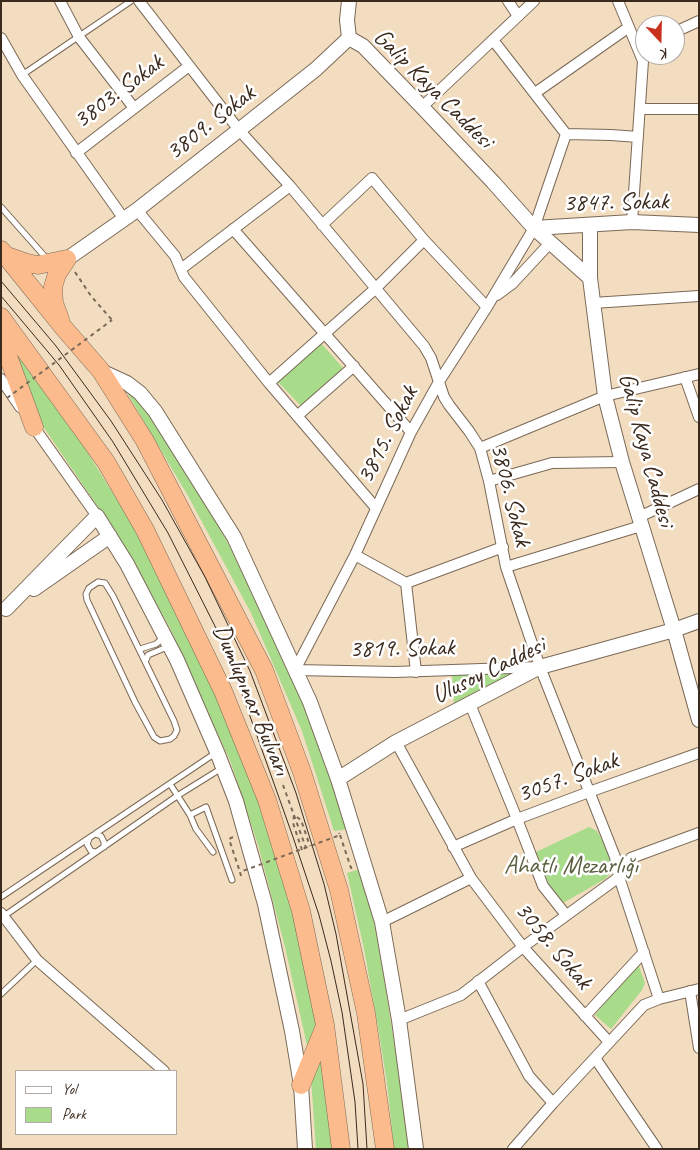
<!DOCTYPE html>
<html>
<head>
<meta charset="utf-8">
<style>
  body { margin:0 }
  #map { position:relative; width:700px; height:1150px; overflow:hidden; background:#f3ddc0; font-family:Caveat,sans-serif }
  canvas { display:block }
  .frame { position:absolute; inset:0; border:2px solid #3b2a1e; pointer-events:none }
  .legend { position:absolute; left:15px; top:1070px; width:162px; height:65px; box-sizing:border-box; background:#fff; border:1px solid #b1aaa5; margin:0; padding:6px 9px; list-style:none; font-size:15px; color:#3b2a1e }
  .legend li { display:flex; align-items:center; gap:10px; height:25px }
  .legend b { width:25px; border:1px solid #b1aaa5 }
  .north { position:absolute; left:635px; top:15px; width:50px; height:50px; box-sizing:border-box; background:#fff; border:1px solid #b1aaa5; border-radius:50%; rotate:159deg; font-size:14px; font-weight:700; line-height:20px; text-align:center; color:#3b2a1e }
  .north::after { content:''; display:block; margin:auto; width:18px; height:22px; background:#c8321e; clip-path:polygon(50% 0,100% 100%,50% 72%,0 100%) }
</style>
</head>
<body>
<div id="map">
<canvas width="700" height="1150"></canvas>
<div class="frame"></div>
<ul class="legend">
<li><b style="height:6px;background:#fff"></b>Yol</li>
<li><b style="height:14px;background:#a8dc8b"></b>Park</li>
</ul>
<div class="north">K</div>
</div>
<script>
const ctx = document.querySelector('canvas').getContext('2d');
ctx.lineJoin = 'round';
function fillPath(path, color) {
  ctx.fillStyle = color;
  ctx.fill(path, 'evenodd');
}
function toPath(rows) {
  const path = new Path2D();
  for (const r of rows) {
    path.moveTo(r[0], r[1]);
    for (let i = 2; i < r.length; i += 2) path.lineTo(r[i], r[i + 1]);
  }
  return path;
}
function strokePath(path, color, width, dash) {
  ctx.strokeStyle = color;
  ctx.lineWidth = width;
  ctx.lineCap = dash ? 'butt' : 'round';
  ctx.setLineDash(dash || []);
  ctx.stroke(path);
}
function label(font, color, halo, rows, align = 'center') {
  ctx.font = font + ' Caveat,sans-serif';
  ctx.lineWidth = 5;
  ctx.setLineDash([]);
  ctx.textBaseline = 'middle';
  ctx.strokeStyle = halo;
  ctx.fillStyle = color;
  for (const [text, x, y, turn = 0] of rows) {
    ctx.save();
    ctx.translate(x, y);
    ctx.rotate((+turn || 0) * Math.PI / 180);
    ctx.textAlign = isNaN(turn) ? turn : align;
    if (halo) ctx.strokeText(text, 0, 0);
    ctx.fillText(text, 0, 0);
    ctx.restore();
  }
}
fillPath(toPath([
  [5,337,78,437,148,550,231,729,256,791,294,913,317,1023,308,1050,285,947,258,845,231,763,170,628,122,542,42,425],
  [320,342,344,369,301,406,277,381],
  [126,391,133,395,144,404,183,463,235,556,286,659,320,745,349,829,334,831,302,731,251,613,188,496],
  [517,671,517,674,454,705,452,675],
  [589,827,597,831,610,854,614,870,605,879,563,903,550,887,536,852],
  [360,869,374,922,384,978,409,1139,409,1149,394,1149,387,1083,378,1027,364,949,347,873],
  [638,963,645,983,642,990,611,1029,595,1015],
  [322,1042,334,1149,316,1149,311,1078]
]), '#a8dc8b');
const service = toPath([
  [22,75,131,1],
  [1,207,47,259],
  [98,582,105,583,113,596,174,721,177,730,174,736,170,739,160,741,154,737,135,702,87,600,86,594,89,588,98,582],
  [140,649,156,644,163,638],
  [146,660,148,655,167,647],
  [170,784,190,815,206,807,232,880],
  [190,815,196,829,213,852],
  [95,834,101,836,104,842,104,847],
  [89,839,87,844,91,851,95,852],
  [1,897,217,752],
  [4,916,177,796,222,768],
  [1,994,37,960]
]);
const minor = toPath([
  [60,1,79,37,134,108],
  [139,1,239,130,290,186,424,346,431,358,444,397,449,405,469,431,480,448,489,481,506,567,540,667,615,857,619,877,659,999],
  [508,1,518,16],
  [618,1,643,61,632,222],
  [675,32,699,21],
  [1,38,22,75,124,219],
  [493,40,566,134,534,228,487,307,440,380,411,432,355,555,295,670,395,672,539,667],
  [535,93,629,27],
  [422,107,534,1],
  [640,109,699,109],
  [566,134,611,135,638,137],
  [76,153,189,66],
  [137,210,175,256,184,277,269,383,376,508],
  [322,225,372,178,424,240,487,307],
  [233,229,411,432],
  [181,269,290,186],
  [497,295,512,284,550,243],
  [593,303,699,296],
  [685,377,699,417],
  [1,379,20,407],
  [269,383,375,289,424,240],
  [297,416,354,366],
  [31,423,97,516],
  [480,448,605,396,699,374],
  [489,481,552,463,622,462],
  [639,517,699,489],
  [355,555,406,583,503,547],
  [506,567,641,526],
  [406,583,416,672],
  [470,704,517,819,543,886,566,915],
  [396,742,471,878,523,947,609,1042],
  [453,847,517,819,589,792,699,753],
  [1,913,37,960,164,1071],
  [382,922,471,878],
  [478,981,529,1076,553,1103],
  [690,991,699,1048],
  [585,1016,644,952],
  [399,1020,461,995,523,947,619,877,631,858,699,833],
  [595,1058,657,1149],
  [513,1149,553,1103,644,1005,659,999,699,989]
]);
const tertiary = toPath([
  [349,1,347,20,349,38],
  [349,38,363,46,422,107,493,182,534,228,590,278],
  [590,225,590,278,605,396,622,462,674,630,699,720],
  [534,228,632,222,699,225],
  [67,259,137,210,239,130,316,69,349,38],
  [101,371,127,383,140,393,155,411,234,537,310,702,338,779,382,922,399,1020,416,1149],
  [34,589,110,536],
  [6,609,97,516,127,564,177,660,217,752,236,801,265,904,292,1031,301,1085,305,1149],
  [338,779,396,742,540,667,674,630,699,621]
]);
const trunk = toPath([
  [1,250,63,327,101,371,145,441,264,670,302,772,339,890,366,1013,385,1149],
  [7,256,27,263,38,265,67,259],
  [1,317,106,462,145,530,223,691,267,800,301,911,325,1025,341,1149],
  [60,319,54,303,53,287,57,274,67,259],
  [1,337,34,427],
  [301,1085,325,1026]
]);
strokePath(service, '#7b6957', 7);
strokePath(minor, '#7b6957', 12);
strokePath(tertiary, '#7b6957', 16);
strokePath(trunk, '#7b6957', 19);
strokePath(toPath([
  [75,272,91,296,112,320],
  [283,785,306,848],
  [340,835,351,868,354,867],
  [233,837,229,839,240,872],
  [302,850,293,823,294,815,301,820,310,846]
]), '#7b6957', 2, [4, 4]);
strokePath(service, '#fff', 5);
strokePath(minor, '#fff', 10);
strokePath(tertiary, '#fff', 14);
strokePath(trunk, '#fbbb8c', 18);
strokePath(toPath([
  [1,281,56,346,111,421,162,500,205,577,250,671,296,793,324,884,336,934,363,1084,367,1149],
  [1,296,59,365,113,442,168,533,225,646,293,837,319,915,331,961,342,1012,355,1102,358,1149]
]), '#3b2a1e', 1);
strokePath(toPath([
  [7,398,112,320],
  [241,876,240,872,340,835,339,833]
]), '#7b6957', 2, [4, 4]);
label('25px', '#3b2a1e', '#fff', [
  ["Galip Kaya Caddesi",433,89,45],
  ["3803. Sokak",119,92,-37],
  ["3809. Sokak",211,123,-38],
  ["3847. Sokak",616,203,-1],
  ["3815. Sokak",388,435,-63],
  ["Galip Kaya Caddesi",646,450,75],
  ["3806. Sokak",510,495,76],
  ["3819. Sokak",402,649,-1],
  ["Ulusoy Caddesi",489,671,-26],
  ["Dumlupınar Bulvarı",251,700,67],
  ["3057. Sokak",568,778,-20],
  ["3058. Sokak",553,946,50]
]);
label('25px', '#5c5f3f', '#fff', [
  ["Ahatlı Mezarlığı",571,866]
]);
</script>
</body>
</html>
